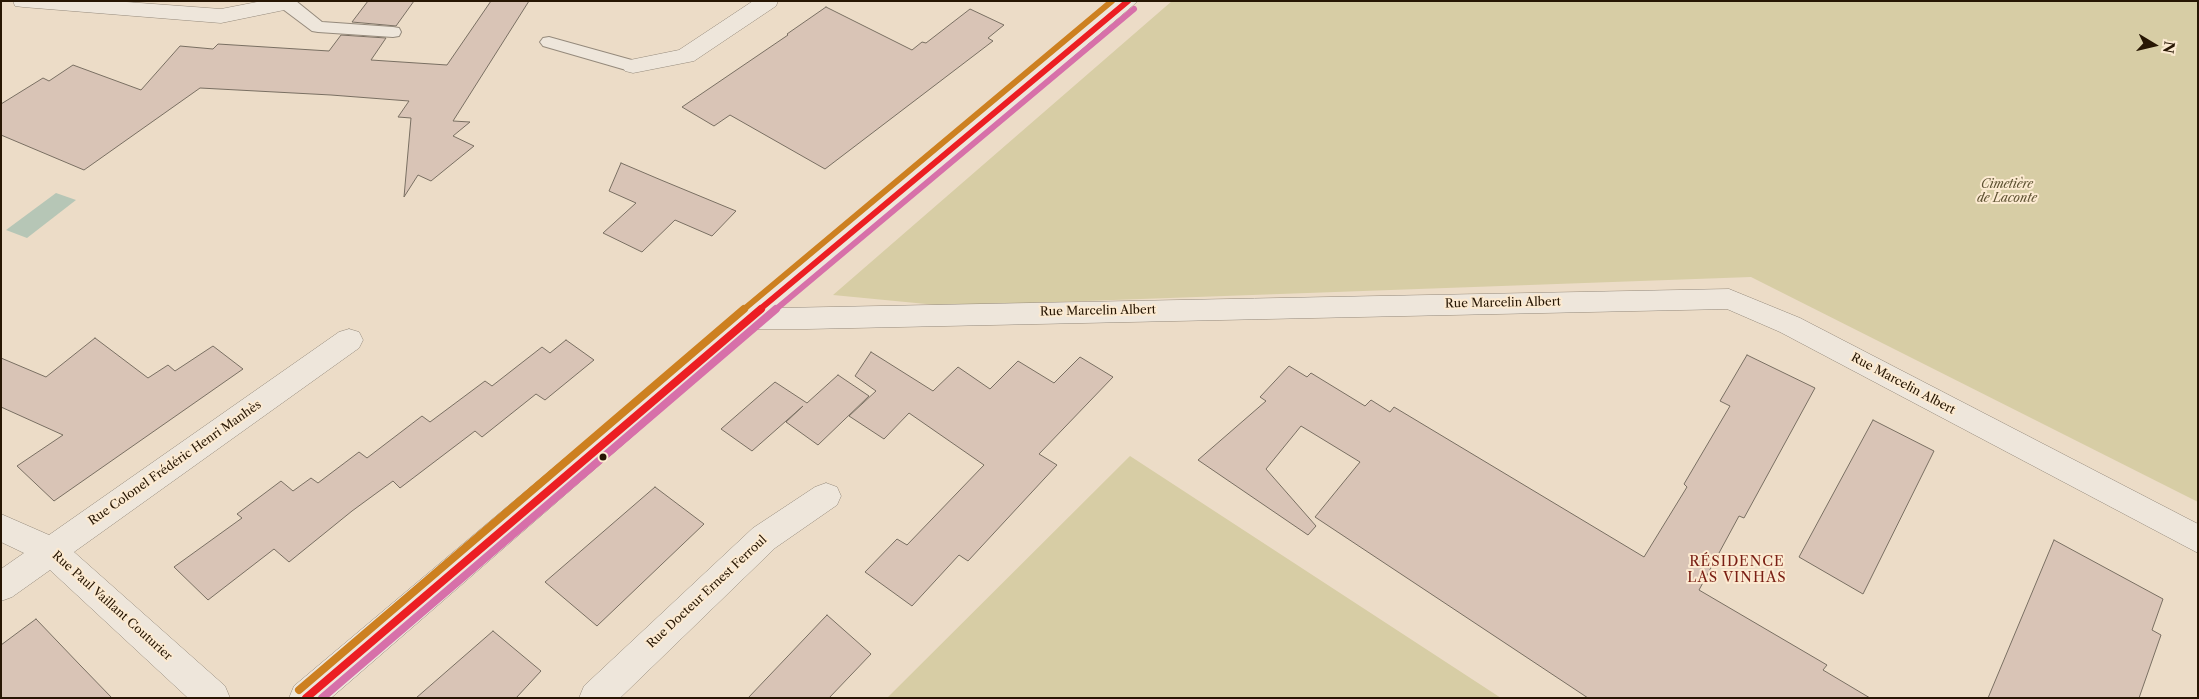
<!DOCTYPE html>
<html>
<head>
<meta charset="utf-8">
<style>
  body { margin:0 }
  #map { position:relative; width:2199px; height:699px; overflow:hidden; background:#ecdcc7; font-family:"Libre Caslon Text",serif }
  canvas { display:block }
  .frame { position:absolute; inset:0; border:2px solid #271603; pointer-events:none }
  .north { position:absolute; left:2129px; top:20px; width:50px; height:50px; -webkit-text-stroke:4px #fcead1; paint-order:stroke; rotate:99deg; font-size:14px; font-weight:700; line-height:20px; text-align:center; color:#271603 }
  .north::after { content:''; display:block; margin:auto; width:18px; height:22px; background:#271603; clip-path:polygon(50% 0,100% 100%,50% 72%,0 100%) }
</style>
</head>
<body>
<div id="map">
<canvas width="2199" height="699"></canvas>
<div class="frame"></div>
<div class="north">N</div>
</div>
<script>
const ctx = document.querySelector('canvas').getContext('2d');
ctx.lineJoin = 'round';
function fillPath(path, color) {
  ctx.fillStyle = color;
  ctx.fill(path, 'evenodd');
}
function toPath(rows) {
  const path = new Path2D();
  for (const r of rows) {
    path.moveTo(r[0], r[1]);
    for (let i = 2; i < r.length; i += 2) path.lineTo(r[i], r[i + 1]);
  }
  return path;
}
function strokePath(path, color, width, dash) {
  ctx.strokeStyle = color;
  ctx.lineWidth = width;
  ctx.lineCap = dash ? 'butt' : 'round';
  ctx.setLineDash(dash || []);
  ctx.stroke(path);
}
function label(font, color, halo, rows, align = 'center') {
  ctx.font = font + ' "Libre Caslon Text",serif';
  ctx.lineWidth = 4;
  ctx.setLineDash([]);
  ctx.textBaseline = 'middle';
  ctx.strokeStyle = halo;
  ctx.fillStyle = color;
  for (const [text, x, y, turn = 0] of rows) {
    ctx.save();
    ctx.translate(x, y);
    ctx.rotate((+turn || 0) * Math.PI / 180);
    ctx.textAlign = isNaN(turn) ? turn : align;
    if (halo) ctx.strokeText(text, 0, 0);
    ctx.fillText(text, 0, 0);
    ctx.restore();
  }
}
fillPath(toPath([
  [1172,1,2198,1,2198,502,1751,277,947,306,833,295],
  [1130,456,1501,698,887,698]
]), '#d7cda5');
fillPath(toPath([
  [56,193,76,200,27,238,6,230]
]), '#b6c6b6');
const building = toPath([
  [368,1,414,1,396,26,352,22,368,1],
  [491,1,529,1,453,121,470,122,453,136,474,146,431,181,418,175,404,197,411,118,398,117,409,101,331,95,200,88,84,170,1,135,1,104,43,78,49,81,73,65,141,90,180,46,213,49,218,44,329,51,341,35,386,38,371,60,447,65,491,1],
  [826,7,912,50,922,42,926,43,970,9,1004,25,988,38,993,41,825,169,730,115,714,126,682,107,788,35,787,34,826,7],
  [621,163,661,180,736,211,712,236,675,220,642,252,603,233,636,203,609,191,621,163],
  [95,338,148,378,168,365,175,371,213,346,243,369,54,501,17,466,63,435,1,407,1,358,46,377,95,338],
  [566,340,594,360,545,400,536,394,482,437,475,431,400,488,393,481,352,511,289,562,274,549,208,600,174,567,242,518,237,514,281,481,293,491,311,478,318,483,359,452,367,458,422,416,430,422,485,381,492,386,542,347,550,353,566,340],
  [871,352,933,391,958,367,990,389,1018,361,1054,383,1080,357,1113,377,1039,454,1057,465,968,561,959,555,912,606,865,572,897,539,907,545,984,465,909,413,884,439,849,416,876,391,855,376,871,352],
  [1747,355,1815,388,1744,518,1739,516,1699,590,1827,665,1823,670,1870,698,1588,698,1315,517,1360,462,1301,426,1266,469,1316,526,1308,535,1198,460,1266,401,1260,397,1289,366,1307,377,1311,373,1365,406,1371,400,1390,412,1394,407,1644,557,1687,487,1684,484,1730,406,1720,401,1747,355],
  [838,375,869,396,818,445,786,422,803,406,752,451,721,429,775,382,807,403,838,375],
  [1873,420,1934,451,1863,594,1799,557,1873,420],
  [655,487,704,524,597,626,545,582,655,487],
  [2054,540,2163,599,2152,630,2161,635,2139,698,1988,698,2054,540],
  [827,615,871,654,829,698,748,698,827,615],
  [36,619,80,665,112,698,1,698,1,645,36,619],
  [493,631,541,671,516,698,416,698,493,631]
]);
fillPath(building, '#d9c4b6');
strokePath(building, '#796f62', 1);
const service = toPath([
  [279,1,296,1,322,22,393,27,399,28,401,32,399,36,393,37,318,32,312,31,280,7,278,3,279,1],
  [549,37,639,62,642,66,639,70,633,72,543,46,540,42,543,38,549,37]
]);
const minor = toPath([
  [13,1,113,1,221,9,262,1,295,1,297,3,294,8,221,23,23,7,15,6,13,1],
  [753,1,778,1,776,6,694,61,633,73,625,71,622,66,625,61,679,50,753,1],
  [1115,1,1138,1,780,308,1729,289,1800,318,2198,524,2198,553,1780,332,1727,309,807,329,756,329,331,698,289,698,294,686,740,311,1115,1],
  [349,329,359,332,363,340,359,348,74,552,225,686,230,698,188,698,50,570,12,597,1,601,1,569,24,553,1,542,1,514,49,535,339,332,349,329],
  [826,483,837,487,841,496,837,505,775,548,620,698,579,698,584,686,753,528,815,487,826,483]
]);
strokePath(service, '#958a7c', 2);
strokePath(minor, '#958a7c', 1);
fillPath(service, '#eee6db');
fillPath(minor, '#eee6db');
strokePath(toPath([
  [759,310,1128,1]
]), '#ec1e23', 6);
strokePath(toPath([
  [306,698,761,309]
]), '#ec1e23', 8);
strokePath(toPath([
  [775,310,1134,9]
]), '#d770a9', 6);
strokePath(toPath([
  [322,698,776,309]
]), '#d770a9', 8);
strokePath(toPath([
  [743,310,1112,1]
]), '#cd8020', 6);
strokePath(toPath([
  [299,690,744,309]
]), '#cd8020', 8);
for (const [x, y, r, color] of [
  [603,457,4.5,"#271603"]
]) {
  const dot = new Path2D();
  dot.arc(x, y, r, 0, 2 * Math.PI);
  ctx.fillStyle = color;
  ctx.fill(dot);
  strokePath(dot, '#fcead1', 2);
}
label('italic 12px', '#5e5232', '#fcead1', [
  ["Cimetière",2007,185],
  ["de Laconte",2007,199]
]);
label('12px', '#271603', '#fcead1', [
  ["Rue Marcelin Albert",1503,303,-1],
  ["Rue Marcelin Albert",1098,311,-1],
  ["Rue Marcelin Albert",1903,384,28],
  ["Rue Colonel Frédéric Henri Manhès",175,463,-35],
  ["Rue Docteur Ernest Ferroul",707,592,-43],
  ["Rue Paul Vaillant Couturier",112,606,42]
]);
ctx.letterSpacing = '1px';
label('14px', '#7a1f14', '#fcead1', [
  ["RÉSIDENCE",1737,562],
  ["LAS VINHAS",1737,578]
]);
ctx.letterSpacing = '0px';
</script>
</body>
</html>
